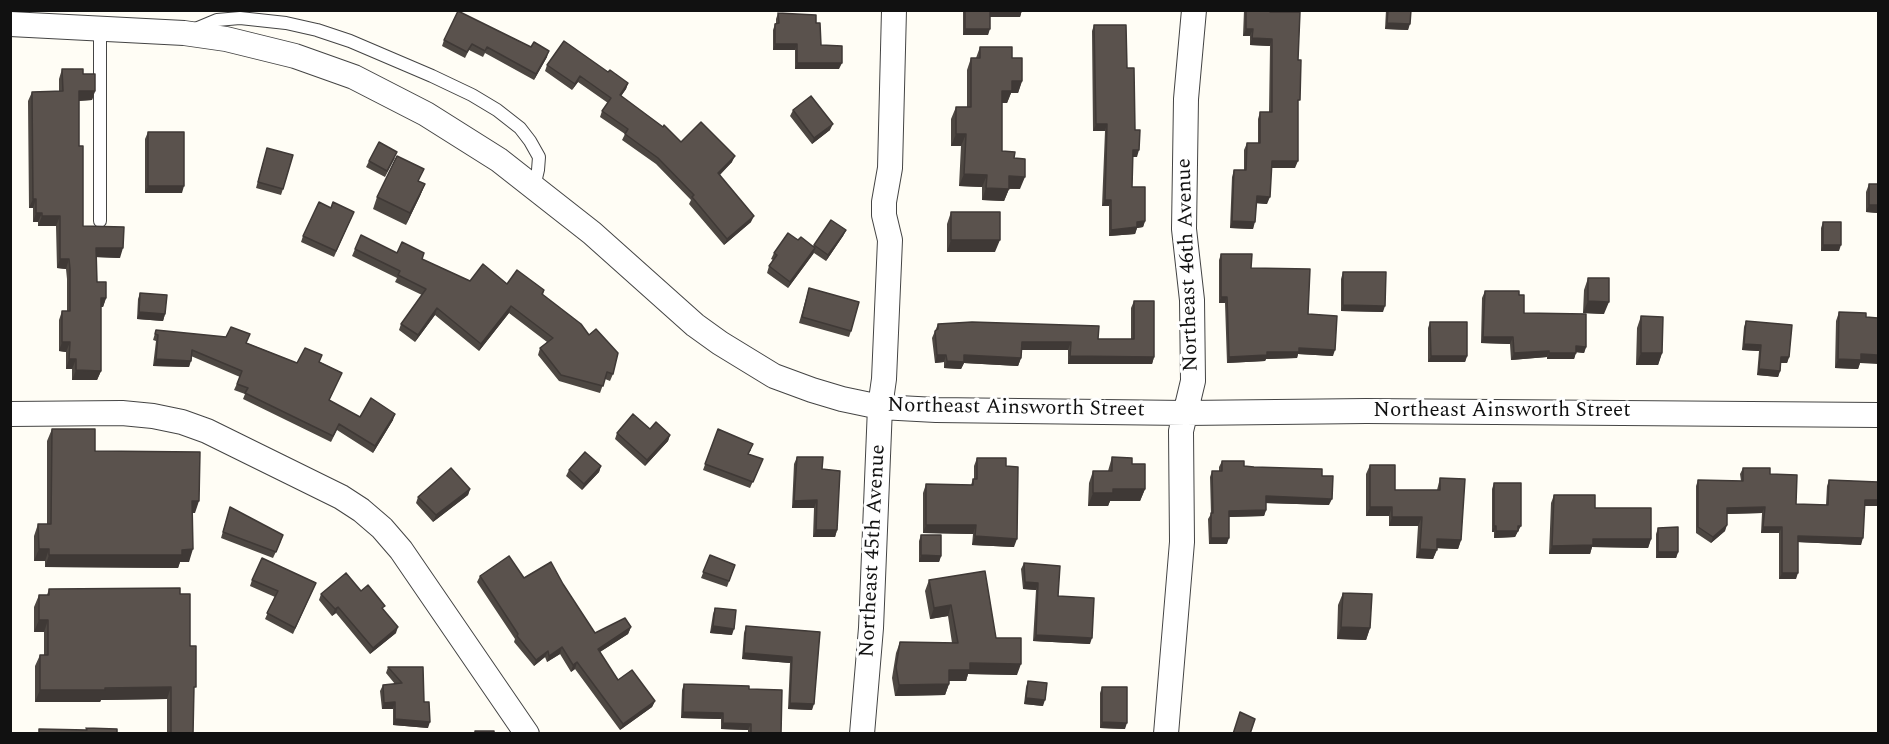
<!DOCTYPE html>
<html>
<head>
<meta charset="utf-8">
<style>
  body { margin:0 }
  #map { position:relative; width:1889px; height:744px; overflow:hidden; background:#fffdf5; font-family:Spectral,serif }
  canvas { display:block }
  .frame { position:absolute; inset:0; border:12px solid #111; pointer-events:none }
</style>
</head>
<body>
<div id="map">
<canvas width="1889" height="744"></canvas>
<div class="frame"></div>
</div>
<script>
const ctx = document.querySelector('canvas').getContext('2d');
ctx.lineJoin = 'round';
function toPath(rows) {
  const path = new Path2D();
  for (const r of rows) {
    path.moveTo(r[0], r[1]);
    for (let i = 2; i < r.length; i += 2) path.lineTo(r[i], r[i + 1]);
  }
  return path;
}
function strokePath(path, color, width, dash) {
  ctx.strokeStyle = color;
  ctx.lineWidth = width;
  ctx.lineCap = dash ? 'butt' : 'round';
  ctx.setLineDash(dash || []);
  ctx.stroke(path);
}
function fillPath(path, color) {
  ctx.fillStyle = color;
  ctx.fill(path, 'evenodd');
}
function label(font, color, halo, rows, align = 'center') {
  ctx.font = font + ' Spectral,serif';
  ctx.lineWidth = 6;
  ctx.setLineDash([]);
  ctx.textBaseline = 'middle';
  ctx.strokeStyle = halo;
  ctx.fillStyle = color;
  for (const [text, x, y, turn = 0] of rows) {
    ctx.save();
    ctx.translate(x, y);
    ctx.rotate((+turn || 0) * Math.PI / 180);
    ctx.textAlign = isNaN(turn) ? turn : align;
    if (halo) ctx.strokeText(text, 0, 0);
    ctx.fillText(text, 0, 0);
    ctx.restore();
  }
}
const service = toPath([
  [193,30,217,20,240,18,286,23,317,30,350,41,432,76,472,95,497,110,520,128,530,141,539,157,538,170,534,187],
  [100,221,100,28]
]);
const minor = toPath([
  [10,24,184,33,226,39,295,56,354,77,426,114,499,160,592,233,695,325,720,343,774,376,812,390,842,399,880,407,936,410,1186,413,1366,411,1878,415],
  [10,414,122,413,153,416,182,422,207,431,341,497,361,510,382,528,401,550,527,734],
  [862,734,871,628,878,456,880,407,884,379,890,240,884,215,884,202,890,168,894,10],
  [1166,734,1182,542,1181,431,1193,381,1192,300,1184,229,1186,99,1194,10]
]);
strokePath(service, '#444', 14);
strokePath(minor, '#444', 26);
strokePath(service, '#fff', 12);
strokePath(minor, '#fff', 24);
fillPath(toPath([
  [963,10,1022,10,1020,17,990,17,988,35,963,35],
  [1244,10,1270,10,1298,60,1298,106,1295,168,1271,168,1267,204,1256,203,1253,229,1230,228,1232,177,1234,170,1244,170,1244,150,1247,143,1258,143,1258,119,1260,112,1269,112,1270,46,1250,45,1250,36,1243,36],
  [1386,10,1411,10,1408,30,1385,29],
  [778,13,816,23,821,45,839,69,795,69,795,50,773,50,773,30,775,24,776,24,776,19],
  [1094,25,1127,68,1135,130,1137,157,1133,157,1132,187,1145,221,1143,227,1137,228,1135,234,1109,236,1109,206,1102,206,1105,131,1093,131,1092,31],
  [444,40,547,57,534,80,485,53,483,57,469,50,465,58,442,46],
  [980,47,1012,58,1022,81,1018,93,1011,93,1007,103,1002,103,1002,151,1014,158,1020,189,1009,189,1004,201,982,200,982,187,959,186,961,146,951,146,951,119,956,107,967,107,967,70,971,58,976,58],
  [547,65,608,72,628,83,626,89,621,96,681,142,732,162,720,175,751,222,724,245,689,204,691,200,656,164,622,140,625,134,600,117,602,111,608,103,578,82,572,90,545,71],
  [62,69,83,74,95,91,92,100,79,101,79,146,83,226,120,258,97,257,97,282,106,298,103,307,101,307,101,371,97,380,72,380,72,369,66,369,66,352,59,351,59,320,62,311,67,311,67,279,66,269,57,268,56,226,38,226,38,222,33,222,33,208,29,208,28,101,32,92,59,91,59,79],
  [793,110,830,130,812,144,790,116],
  [148,132,182,193,145,193,145,139],
  [267,148,283,189,281,195,256,188],
  [395,158,385,177,366,167,369,161],
  [425,184,420,196,406,225,373,209,377,197],
  [1869,184,1878,184,1878,213,1866,212,1866,192],
  [331,208,354,212,334,257,301,242,303,236],
  [951,212,995,252,947,252,947,224],
  [1823,222,1839,251,1821,251,1821,228],
  [846,230,843,236,826,261,814,253,788,288,767,273,769,266,773,260,771,259,774,253,798,240,813,246,814,245],
  [355,249,397,253,422,259,470,281,507,284,544,290,543,295,613,374,610,381,605,379,600,393,559,381,538,355,540,348,547,342,509,313,479,351,435,315,415,342,399,330,401,324,422,295,395,282,397,278,352,256],
  [1221,254,1251,268,1308,314,1333,356,1298,354,1297,358,1266,359,1265,361,1227,363,1225,303,1219,303,1219,260],
  [1343,272,1383,312,1341,311,1341,279],
  [1588,278,1604,314,1583,313,1584,290],
  [809,288,851,331,849,337,799,323],
  [1485,291,1519,295,1524,313,1586,347,1584,353,1576,352,1574,359,1547,359,1547,357,1511,360,1510,344,1481,343,1482,298],
  [140,293,165,314,163,321,137,319,138,299],
  [1134,301,1154,357,1152,364,1068,364,1068,350,1021,350,1021,358,1018,366,964,363,961,369,944,368,944,362,935,363,932,338,938,324,1098,339,1131,339,1131,308],
  [1839,312,1866,317,1860,363,1858,369,1835,368,1836,321],
  [1641,316,1662,353,1658,365,1636,365,1637,328],
  [1746,321,1789,357,1787,363,1781,363,1780,371,1778,377,1757,375,1759,351,1742,350,1744,327],
  [1430,322,1467,356,1465,362,1428,362,1428,328],
  [156,330,247,343,297,363,320,362,342,373,329,400,360,417,393,420,373,453,337,430,331,442,243,399,245,394,234,390,240,377,191,356,189,367,153,366,156,341,153,340],
  [52,429,95,451,195,513,193,513,189,562,180,562,178,568,45,567,45,561,34,561,34,536,38,524,47,524,47,441],
  [718,429,751,450,748,454,760,465,750,488,703,470],
  [617,433,670,435,668,441,645,466,615,439],
  [797,457,822,469,837,530,835,537,813,537,814,508,792,508,794,464],
  [1112,457,1132,464,1145,489,1140,501,1110,501,1108,506,1088,506,1089,483,1093,471,1108,471],
  [977,458,1006,466,1014,547,972,545,973,534,923,533,923,493,926,484,971,485,973,479,974,479,974,466],
  [1222,461,1244,466,1322,476,1329,505,1266,503,1266,510,1264,516,1229,517,1227,544,1209,544,1208,519,1211,514,1210,477,1212,471,1219,471,1219,467],
  [1370,465,1395,490,1437,490,1440,478,1461,540,1458,549,1437,548,1433,559,1416,558,1418,526,1389,526,1389,516,1366,516,1366,474],
  [601,466,599,472,582,490,566,476,569,470],
  [1743,468,1770,474,1796,504,1826,505,1827,486,1829,480,1878,482,1878,506,1865,506,1861,545,1798,542,1796,579,1779,579,1779,533,1761,533,1762,513,1727,514,1725,531,1711,543,1696,533,1696,486,1698,480,1741,481,1740,474],
  [1494,483,1518,532,1517,532,1515,537,1494,538,1494,532,1492,532,1492,489],
  [470,489,468,495,433,522,416,503,418,497],
  [1554,495,1595,508,1651,539,1648,548,1592,547,1590,554,1549,554,1551,503],
  [230,507,281,541,273,558,221,538],
  [1658,528,1678,552,1676,558,1656,558,1656,534],
  [921,535,941,556,939,562,919,562,919,541],
  [710,555,735,565,727,587,701,578],
  [1024,563,1058,596,1090,644,1033,641,1036,590,1023,589,1021,569],
  [480,576,524,578,563,584,595,633,631,627,628,634,600,652,618,680,655,701,652,707,620,730,575,669,571,672,560,654,547,662,545,657,534,666,514,642,515,639,477,582],
  [252,580,316,583,293,634,265,619,275,597,250,586],
  [929,580,996,638,1017,675,968,674,966,681,949,681,949,684,945,695,895,696,892,678,896,653,900,642,952,643,948,616,930,619,925,591],
  [49,589,180,594,190,646,194,694,193,734,167,734,167,699,101,700,100,702,35,702,35,666,40,655,44,655,44,632,34,632,34,607,39,595,47,595],
  [361,591,383,609,396,633,370,654,336,613,332,616,319,600,321,594],
  [1343,593,1370,628,1366,640,1337,639,1338,605],
  [715,608,732,635,710,633,713,614],
  [746,626,820,632,812,710,788,709,790,663,742,659,744,633],
  [388,667,424,702,428,728,393,725,393,709,382,709,380,691,383,685,395,684,386,673],
  [1028,681,1043,706,1024,704,1026,687],
  [684,684,749,689,781,734,748,734,748,730,721,729,721,719,681,718,682,690],
  [1102,687,1125,729,1100,728,1100,693]
]), '#4d4742');
fillPath(toPath([
  [990,10,1022,10,1020,17,988,17],
  [1387,23,1410,24,1408,30,1385,29],
  [965,29,990,29,988,35,963,35],
  [1246,29,1253,29,1250,36,1243,36],
  [1252,38,1272,39,1270,46,1250,45],
  [775,44,797,44,795,50,773,50],
  [549,51,547,57,534,80,536,74],
  [797,63,842,63,839,69,795,69],
  [580,76,578,82,572,90,575,84],
  [1012,81,1022,81,1018,93,1011,93,1007,103,998,103,1002,91],
  [628,83,626,89,617,102,620,95],
  [79,91,95,91,92,100,75,101],
  [833,124,830,130,812,144,814,138],
  [1096,124,1107,124,1105,131,1093,131],
  [956,134,966,134,961,146,951,146],
  [1133,150,1139,150,1137,157,1131,157],
  [735,156,732,162,715,179,718,173],
  [1272,161,1298,161,1295,168,1269,168],
  [964,174,987,175,982,187,959,186],
  [1009,176,1025,177,1020,189,1005,188],
  [425,184,420,196,406,225,410,213],
  [148,186,184,186,182,193,145,193],
  [986,188,1009,189,1004,201,982,200],
  [1257,196,1270,197,1267,204,1254,203],
  [33,199,36,199,33,208,29,208],
  [1105,200,1111,200,1109,206,1102,206],
  [1869,205,1878,205,1878,213,1866,212],
  [36,213,42,213,38,222,33,222],
  [42,216,60,216,56,226,38,226],
  [754,216,751,222,724,245,727,239],
  [1145,221,1143,227,1137,228,1135,234,1109,236,1111,230,1137,222],
  [1232,221,1255,222,1253,229,1230,228],
  [846,230,843,236,826,261,828,255],
  [951,240,1000,240,995,252,947,252],
  [1823,245,1841,245,1839,251,1821,251],
  [96,248,123,248,120,258,93,257],
  [815,248,813,254,788,288,790,282],
  [60,259,69,259,66,269,57,268],
  [1221,297,1227,297,1225,303,1219,303],
  [101,298,106,298,103,307,98,307],
  [1588,301,1609,302,1604,314,1583,313],
  [1343,305,1385,306,1383,312,1341,311],
  [511,306,509,313,479,351,481,344],
  [437,308,435,315,415,342,418,335],
  [139,312,165,314,163,321,137,319],
  [1483,337,1513,337,1510,344,1481,343],
  [62,342,70,342,66,352,59,351],
  [1022,342,1071,342,1068,350,1019,350],
  [1744,344,1761,345,1759,351,1742,350],
  [1576,346,1586,347,1584,353,1574,352],
  [1299,348,1335,350,1333,356,1298,354,1297,358,1266,359,1265,361,1227,363,1229,357],
  [1549,351,1547,357,1511,360,1514,353],
  [1549,353,1576,353,1574,359,1547,359],
  [1641,353,1662,353,1658,365,1636,365],
  [1861,354,1878,355,1878,364,1860,363,1858,369,1835,368,1838,359],
  [937,355,946,355,944,362,935,363],
  [964,355,1021,358,1018,366,964,363,961,369,944,368,947,361],
  [1070,356,1154,357,1152,364,1068,364],
  [1431,356,1467,356,1465,362,1428,362],
  [1781,357,1789,357,1787,363,1779,363],
  [69,359,76,359,72,369,66,369],
  [156,359,191,361,189,367,153,366],
  [1759,369,1780,371,1778,377,1757,375],
  [76,370,101,371,97,380,72,380],
  [395,414,393,420,373,453,375,446],
  [670,435,668,441,645,466,647,460],
  [601,466,599,472,582,490,584,484],
  [470,489,468,495,433,522,436,515],
  [1113,489,1145,489,1140,501,1110,501,1108,506,1088,506,1093,493],
  [1266,496,1332,499,1329,505,1263,503],
  [817,500,814,508,792,508,794,501],
  [1865,500,1878,500,1878,506,1863,506],
  [192,501,199,501,195,513,188,513],
  [1370,507,1392,507,1389,516,1366,516],
  [1765,507,1762,513,1725,514,1727,508],
  [1266,510,1264,516,1227,517,1229,511],
  [1392,517,1422,517,1418,526,1389,526],
  [926,525,976,525,973,534,923,533],
  [1727,525,1725,531,1711,543,1713,537],
  [1494,526,1496,526,1494,532,1492,532],
  [1518,526,1521,526,1515,537,1494,538,1496,531],
  [1763,527,1782,527,1779,533,1761,533],
  [816,530,837,530,835,537,813,537],
  [975,536,1017,539,1014,547,972,545],
  [1798,536,1863,538,1861,545,1796,542],
  [1211,538,1229,538,1227,544,1209,544],
  [1437,539,1461,540,1458,549,1434,548],
  [1593,539,1651,539,1648,548,1592,547,1590,554,1549,554,1552,546],
  [39,549,49,549,45,561,34,561],
  [193,549,189,562,180,562,178,568,45,567,49,555],
  [1420,549,1437,550,1433,559,1416,558],
  [1658,552,1678,552,1676,558,1656,558],
  [921,555,941,556,939,562,919,562],
  [1782,573,1798,573,1796,579,1779,579],
  [1025,582,1038,583,1036,590,1023,589],
  [951,605,948,616,930,619,934,608],
  [338,607,336,613,332,616,335,609],
  [39,620,48,620,44,632,34,632],
  [713,626,734,629,732,635,710,633],
  [398,627,396,633,370,654,373,648],
  [631,627,628,634,595,655,598,649],
  [1341,627,1370,628,1366,640,1337,639],
  [1036,635,1092,638,1090,644,1033,641],
  [562,647,560,654,547,662,549,656],
  [548,651,545,657,534,666,536,660],
  [744,653,792,657,790,663,742,659],
  [577,662,575,669,571,672,573,665],
  [970,663,1021,664,1017,675,968,674,966,681,945,681,949,670],
  [949,684,945,695,895,696,899,685],
  [171,687,167,699,101,700,100,702,35,702,40,690],
  [1026,698,1045,700,1043,706,1024,704],
  [655,701,652,707,620,730,623,724],
  [395,702,393,709,382,709,384,703],
  [790,703,814,704,812,710,788,709],
  [683,712,723,713,721,719,681,718],
  [395,719,430,722,428,728,393,725],
  [1102,722,1127,723,1125,729,1100,728],
  [723,723,751,724,748,730,721,729]
]), '#3f3936');
const building = toPath([
  [965,10,990,10,990,29,965,29,965,10],
  [1246,10,1270,10,1270,12,1300,12,1298,60,1301,60,1300,100,1298,100,1298,161,1272,161,1270,197,1257,196,1255,222,1232,221,1234,170,1246,170,1247,143,1260,143,1260,112,1272,112,1272,39,1252,38,1253,29,1246,29,1246,10],
  [1388,10,1411,10,1410,24,1387,23,1388,10],
  [458,11,531,47,534,42,549,51,536,74,487,47,485,51,472,44,467,52,444,40,458,11],
  [778,13,816,15,816,23,820,23,821,45,842,46,842,63,797,63,797,44,775,44,775,24,779,23,778,13],
  [1094,25,1126,25,1127,68,1134,68,1135,130,1140,130,1139,150,1133,150,1132,187,1145,187,1145,221,1137,222,1137,227,1111,230,1111,200,1105,200,1107,124,1096,124,1094,25],
  [564,41,608,72,610,70,628,83,620,95,663,127,664,125,681,142,701,122,735,156,718,173,754,216,727,239,692,197,694,195,658,158,625,134,628,129,602,111,611,98,580,76,575,84,547,65,564,41],
  [980,47,1012,47,1012,58,1022,58,1022,81,1012,81,1012,91,1002,91,1002,151,1015,152,1014,158,1025,159,1025,177,1009,176,1009,189,986,188,987,175,964,174,966,134,956,134,956,107,971,107,971,58,980,58,980,47],
  [62,69,83,69,83,74,95,74,95,91,79,91,79,146,83,146,83,226,124,227,123,248,96,248,97,282,106,282,106,298,101,298,101,371,76,370,76,359,69,359,70,342,62,342,62,311,70,311,70,269,69,259,60,259,60,216,42,216,42,213,36,213,36,199,33,199,32,92,63,91,62,69],
  [811,96,833,124,814,138,793,110,811,96],
  [148,132,184,132,184,186,148,186,148,132],
  [379,142,397,152,387,171,369,161,379,142],
  [267,148,293,155,283,189,258,182,267,148],
  [397,156,424,169,418,181,425,184,410,213,377,197,397,156],
  [1869,184,1878,184,1878,205,1869,205,1869,184],
  [319,202,331,208,333,202,354,212,336,251,303,236,319,202],
  [951,212,1000,212,1000,240,951,240,951,212],
  [831,220,846,230,828,255,814,245,831,220],
  [1823,222,1841,222,1841,245,1823,245,1823,222],
  [788,233,798,240,801,237,815,248,790,282,769,266,777,255,774,253,788,233],
  [361,235,397,253,402,242,424,253,422,259,470,281,483,264,507,284,517,270,544,290,542,294,581,324,589,335,596,329,618,353,613,374,607,372,603,386,561,375,540,348,553,338,511,306,481,344,437,308,418,335,401,324,426,289,398,275,400,271,355,249,361,235],
  [1221,254,1252,254,1251,268,1310,269,1308,314,1337,316,1335,350,1299,348,1299,352,1267,352,1267,355,1229,357,1227,297,1221,297,1221,254],
  [1343,272,1386,272,1385,306,1343,305,1343,272],
  [1588,278,1609,278,1609,302,1588,301,1588,278],
  [809,288,859,302,851,331,802,317,809,288],
  [1485,291,1519,291,1519,295,1524,295,1524,313,1586,314,1586,347,1576,346,1576,353,1549,353,1549,351,1514,353,1513,337,1483,337,1485,291],
  [140,293,167,295,165,314,139,312,140,293],
  [1134,301,1154,301,1154,357,1070,356,1071,342,1022,342,1021,358,964,355,964,362,947,361,946,355,937,355,935,331,938,329,938,324,972,322,1099,326,1098,339,1134,339,1134,301],
  [1839,312,1866,313,1866,317,1878,318,1878,355,1861,354,1861,360,1838,359,1839,312],
  [1641,316,1663,317,1662,353,1641,353,1641,316],
  [1746,321,1792,325,1789,357,1781,357,1780,371,1759,369,1761,345,1744,344,1746,321],
  [1430,322,1467,322,1467,356,1431,356,1430,322],
  [231,327,250,334,246,343,297,363,305,348,322,355,319,362,342,373,329,400,360,417,371,398,395,414,375,446,339,424,333,436,245,393,248,388,237,384,242,371,192,350,191,361,156,359,158,335,155,334,156,330,226,337,231,327],
  [633,414,650,429,656,422,670,435,647,460,617,433,633,414],
  [52,429,95,429,95,451,200,452,199,501,192,501,193,549,182,550,182,555,49,555,49,549,39,549,38,524,51,524,52,429],
  [718,429,753,444,748,454,763,459,753,482,705,464,718,429],
  [585,452,601,466,584,484,569,470,585,452],
  [797,457,823,457,822,469,840,471,837,530,816,530,817,500,794,501,797,457],
  [1112,457,1132,458,1132,464,1145,464,1145,489,1113,489,1113,493,1093,493,1093,471,1112,471,1112,457],
  [977,458,1006,458,1006,466,1018,467,1017,539,975,536,976,525,926,525,926,484,973,485,973,479,977,479,977,458],
  [1222,461,1244,461,1244,466,1254,467,1322,469,1322,476,1333,476,1332,499,1266,496,1266,510,1229,511,1229,538,1211,538,1211,513,1213,513,1212,471,1222,471,1222,461],
  [1370,465,1395,465,1395,490,1440,490,1440,478,1465,479,1461,540,1437,539,1437,550,1420,549,1422,517,1392,517,1392,507,1370,507,1370,465],
  [451,468,470,489,436,515,418,497,451,468],
  [1743,468,1770,468,1770,474,1797,475,1796,504,1828,505,1829,480,1878,482,1878,500,1865,500,1863,538,1798,536,1798,573,1782,573,1782,527,1763,527,1765,507,1727,508,1727,525,1713,537,1698,527,1698,480,1743,481,1743,468],
  [1494,483,1521,483,1521,526,1518,526,1518,531,1496,531,1496,526,1494,526,1494,483],
  [1554,495,1595,495,1595,508,1651,508,1651,539,1593,539,1593,545,1552,546,1554,495],
  [230,507,283,535,276,552,223,532,230,507],
  [1678,527,1678,552,1658,552,1658,528,1678,527],
  [921,535,941,535,941,556,921,555,921,535],
  [710,555,735,565,729,581,703,572,710,555],
  [509,556,524,578,551,562,563,584,595,633,625,618,631,627,598,649,618,680,632,670,655,701,623,724,577,662,573,665,562,647,549,656,548,651,536,660,517,636,518,634,480,576,509,556],
  [262,558,316,583,295,628,267,613,278,591,252,580,262,558],
  [1024,563,1060,566,1058,596,1094,598,1092,638,1036,635,1038,583,1025,582,1024,563],
  [985,571,996,638,1021,638,1021,664,970,663,970,670,949,670,949,684,899,685,896,667,900,642,958,643,951,605,934,608,929,580,985,571],
  [346,573,361,591,368,585,385,606,382,608,398,627,373,648,338,607,335,609,321,594,346,573],
  [180,588,180,594,190,594,190,646,196,646,196,687,194,687,193,734,171,734,171,687,105,688,105,690,40,690,40,655,48,655,48,620,39,620,39,595,49,595,49,589,180,588],
  [1343,593,1372,594,1370,628,1341,627,1343,593],
  [715,608,736,610,734,629,713,626,715,608],
  [746,626,820,632,814,704,790,703,792,657,744,653,746,626],
  [388,667,423,667,424,702,429,702,430,722,395,719,395,702,384,703,383,685,402,683,388,667],
  [1028,681,1047,683,1045,700,1026,698,1028,681],
  [684,684,749,686,749,689,782,690,781,734,751,734,751,724,723,723,723,713,683,712,684,684],
  [1102,687,1127,687,1127,723,1102,722,1102,687],
  [1240,712,1255,719,1250,734,1233,734,1240,712],
  [86,728,117,729,117,734,39,734,39,729,87,730,86,728],
  [475,731,494,731,494,734,475,734,475,731]
]);
fillPath(building, '#5a524d');
strokePath(building, '#3f3936', 1.5);
label('21px', '#111', '#fff', [
  ["Northeast 46th Avenue",1189,265,-92],
  ["Northeast Ainsworth Street",1016,409,1],
  ["Northeast Ainsworth Street",1502,412],
  ["Northeast 45th Avenue",874,551,-87]
]);
</script>
</body>
</html>
